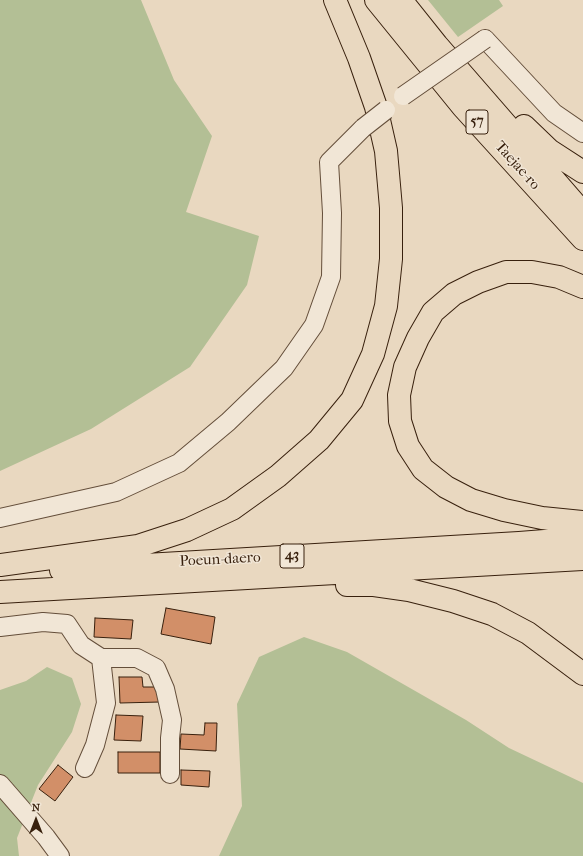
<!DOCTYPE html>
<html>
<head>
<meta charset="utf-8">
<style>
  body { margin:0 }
  #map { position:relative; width:583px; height:856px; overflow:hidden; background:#e9d8c0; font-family:"IM FELL French Canon",serif }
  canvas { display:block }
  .north { position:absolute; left:16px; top:800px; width:40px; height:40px; -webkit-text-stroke:3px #f1e6d6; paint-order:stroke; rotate:0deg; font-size:11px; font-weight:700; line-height:16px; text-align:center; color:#38200d }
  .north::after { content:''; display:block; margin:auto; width:14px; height:18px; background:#38200d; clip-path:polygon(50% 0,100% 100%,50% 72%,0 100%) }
</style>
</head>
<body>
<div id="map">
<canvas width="583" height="856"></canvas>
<div class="north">N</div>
</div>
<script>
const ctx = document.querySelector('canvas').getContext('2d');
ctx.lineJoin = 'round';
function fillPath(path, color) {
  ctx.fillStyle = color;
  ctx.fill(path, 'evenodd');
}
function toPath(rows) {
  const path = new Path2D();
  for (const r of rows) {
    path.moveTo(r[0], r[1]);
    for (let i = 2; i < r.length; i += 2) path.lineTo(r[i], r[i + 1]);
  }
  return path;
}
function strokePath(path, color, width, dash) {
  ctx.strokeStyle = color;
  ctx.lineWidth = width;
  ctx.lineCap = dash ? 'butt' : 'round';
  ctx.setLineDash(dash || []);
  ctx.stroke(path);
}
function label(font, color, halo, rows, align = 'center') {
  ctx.font = font + ' "IM FELL French Canon",serif';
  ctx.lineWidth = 3;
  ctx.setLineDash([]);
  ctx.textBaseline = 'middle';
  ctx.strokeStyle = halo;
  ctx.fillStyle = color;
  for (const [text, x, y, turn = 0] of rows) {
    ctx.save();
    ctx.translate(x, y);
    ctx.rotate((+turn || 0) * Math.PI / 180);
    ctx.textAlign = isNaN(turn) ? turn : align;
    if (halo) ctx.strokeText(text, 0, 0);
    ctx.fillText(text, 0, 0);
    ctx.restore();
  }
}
fillPath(toPath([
  [0,0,141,0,174,80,212,136,186,212,259,236,247,285,190,367,91,429,0,471],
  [428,0,499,0,503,6,458,37],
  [304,637,347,652,466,720,509,748,583,783,583,856,219,856,242,806,237,704,259,657],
  [47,667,72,678,81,704,72,732,38,785,17,838,19,856,0,856,0,690,26,681]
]), '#b3bf95');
const building = toPath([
  [166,608,215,617,211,644,161,634,166,608],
  [95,618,133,620,131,639,94,637,95,618],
  [119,677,142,677,143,687,160,687,160,702,120,703,119,677],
  [116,715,143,716,141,741,114,740,116,715],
  [205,723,217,723,216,751,180,749,181,734,204,735,205,723],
  [118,752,160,752,160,773,118,773,118,752],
  [58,765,73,777,55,801,39,789,58,765],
  [181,770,210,771,209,787,181,785,181,770]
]);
fillPath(building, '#d28f68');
strokePath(building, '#38200d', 1);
const minor = toPath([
  [485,39,554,113,583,133],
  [0,518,116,492,179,463,228,422,284,368,314,325,331,277,332,213,329,162,363,128],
  [0,627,43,622,67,624,81,645,101,658,137,658,156,668,165,689,172,720,170,738,170,774],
  [85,768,95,745,106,703,101,658],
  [0,784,46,837,60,856]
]);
const highway = toPath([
  [376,0,463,107,583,239],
  [401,0,437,45,583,213],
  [524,126,549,150,583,172],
  [583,287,559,277,532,272,506,272,478,282,454,294,433,312,418,338,405,367,399,395,400,421,408,446,423,469,446,487,471,500,504,510,542,518,583,522],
  [0,565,138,546,187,530,232,509,278,476,319,440,352,400,373,354,386,306,391,259,391,208,386,151,376,107,359,58,335,0],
  [61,570,519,543,583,538],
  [347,585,374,585,409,590,453,601,492,614,528,633,583,674],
  [0,592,583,559]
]);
strokePath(minor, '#644e3a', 20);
strokePath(highway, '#38200d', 24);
strokePath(minor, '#f1e6d6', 18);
strokePath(highway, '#e9d8c0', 22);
const minorBridge = toPath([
  [403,96,485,39],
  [363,128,386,110]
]);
strokePath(minorBridge, '#644e3a', 20, []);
strokePath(minorBridge, '#f1e6d6', 18);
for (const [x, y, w] of [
  [477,122,22],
  [292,556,24]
]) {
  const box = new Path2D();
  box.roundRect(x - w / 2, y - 12, w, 24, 3);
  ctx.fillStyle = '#f1e6d6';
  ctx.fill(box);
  strokePath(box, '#38200d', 1);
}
label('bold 14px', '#38200d', null, [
  ["57",477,122],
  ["43",292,556]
]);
label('15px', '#38200d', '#f1e6d6', [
  ["Taejae-ro",517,166,48],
  ["Poeun-daero",220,560,-3]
]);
</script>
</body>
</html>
